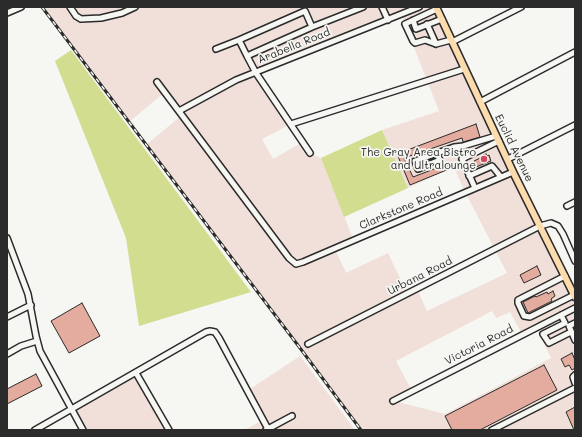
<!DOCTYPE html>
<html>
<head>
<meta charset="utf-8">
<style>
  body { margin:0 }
  #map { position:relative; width:582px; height:437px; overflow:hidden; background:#f6f6f2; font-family:Mali,sans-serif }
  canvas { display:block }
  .frame { position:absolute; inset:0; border:8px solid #2b2b2b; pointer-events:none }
</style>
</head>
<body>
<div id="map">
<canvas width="582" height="437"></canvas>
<div class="frame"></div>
</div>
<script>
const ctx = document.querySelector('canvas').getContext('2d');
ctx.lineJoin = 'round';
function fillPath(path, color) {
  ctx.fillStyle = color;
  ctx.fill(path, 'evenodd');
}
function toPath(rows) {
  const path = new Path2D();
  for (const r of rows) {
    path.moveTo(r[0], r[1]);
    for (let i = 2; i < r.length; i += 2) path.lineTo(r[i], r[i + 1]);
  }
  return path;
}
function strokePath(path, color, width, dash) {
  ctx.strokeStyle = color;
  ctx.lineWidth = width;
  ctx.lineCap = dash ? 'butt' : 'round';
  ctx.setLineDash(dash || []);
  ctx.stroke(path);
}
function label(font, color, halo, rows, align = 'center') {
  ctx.font = font + ' Mali,sans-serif';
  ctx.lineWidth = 3.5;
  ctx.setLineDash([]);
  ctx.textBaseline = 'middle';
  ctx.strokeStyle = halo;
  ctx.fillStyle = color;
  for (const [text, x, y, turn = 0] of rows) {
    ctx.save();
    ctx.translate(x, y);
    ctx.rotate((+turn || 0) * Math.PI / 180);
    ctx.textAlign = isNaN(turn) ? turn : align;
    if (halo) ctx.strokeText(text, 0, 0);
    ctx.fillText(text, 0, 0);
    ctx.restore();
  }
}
fillPath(toPath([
  [42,7,436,7,575,297,575,430,361,430,300,348,146,145,182,115,165,92,129,122],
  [401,14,439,111,382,130,408,188,454,167,463,188,507,273,427,311,417,289,407,293,388,253,346,273,335,249,354,241,321,158,310,153,303,142,273,159,262,139,291,124,256,73],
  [492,311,496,318,510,312,522,334,536,327,551,358,445,414,394,401,412,391,396,361],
  [300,356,355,430,244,430,263,420,247,391],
  [136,373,169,430,83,430,71,410]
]), '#f1e0d9');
fillPath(toPath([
  [71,50,251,292,139,326,126,238,55,61],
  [382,130,408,188,344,217,321,158]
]), '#d2dd90');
const building = toPath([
  [476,124,480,137,463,142,462,138,404,158,413,177,447,164,449,169,410,185,397,154,476,124],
  [486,154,487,156,489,155,491,161,476,167,474,161,482,157,482,156,486,154],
  [537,266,541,275,524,283,520,275,537,266],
  [553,291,555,296,551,299,552,301,528,313,523,302,535,296,536,297,547,292,548,294,553,291],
  [82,303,100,336,69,353,51,321,82,303],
  [572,353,575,360,575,368,572,370,569,365,565,367,561,359,572,353],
  [544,365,557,390,480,430,452,430,445,416,544,365],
  [36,374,42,386,7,404,7,389,36,374],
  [575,407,575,430,574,430,566,412,575,407]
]);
fillPath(building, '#e4ab9f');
strokePath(building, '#2b2b2b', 1);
const minor = toPath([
  [70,7,76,16,81,19,101,18,122,13,135,7],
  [382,7,388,20],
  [437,9,405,24,413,41,415,43,425,40,436,44,451,40],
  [7,13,21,7],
  [413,20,416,29,442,19],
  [427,24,436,44],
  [239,40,305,11,312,27],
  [452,42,521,7],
  [216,49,239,40,247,56],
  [157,82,289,258,296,264,303,262,513,172],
  [480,102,575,52],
  [179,111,236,80,419,7],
  [291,124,464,69],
  [310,153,256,73,247,56,312,27,363,7],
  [437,154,440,160,418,169,415,161,454,147,463,146,496,136],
  [508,159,575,125],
  [469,176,492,166,501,177],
  [475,188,462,159,499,141],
  [567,206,575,202],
  [7,238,28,294,36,336,40,351,83,430],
  [565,276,518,300,518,303,524,316,530,317,574,295],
  [561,315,565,323,543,334,549,343,571,332],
  [7,317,31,305],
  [575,323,569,326,575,340],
  [308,344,540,226,551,223,558,226,563,234,575,261],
  [7,354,21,346,37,341],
  [136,373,169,430],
  [575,375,573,377,575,383],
  [393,401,575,308],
  [35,430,206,332,210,331,215,332,219,338,268,429],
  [266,430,292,416],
  [492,430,575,388]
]);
const major = toPath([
  [436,7,513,172,575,297]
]);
strokePath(minor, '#2b2b2b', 8);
strokePath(major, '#2b2b2b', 9);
strokePath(minor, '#f6f6f2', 5);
strokePath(major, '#fcdcac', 6);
const rail = toPath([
  [42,7,300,348,361,430]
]);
strokePath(rail, '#2b2b2b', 3);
strokePath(rail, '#f6f6f2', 1.5, [4.5]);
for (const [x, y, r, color] of [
  [484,159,4,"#d1495b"]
]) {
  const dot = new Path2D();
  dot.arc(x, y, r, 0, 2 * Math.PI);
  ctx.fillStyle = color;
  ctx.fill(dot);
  strokePath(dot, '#f6f6f2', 1.5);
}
label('11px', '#2b2b2b', '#f6f6f2', [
  ["Arabella Road",294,46,-22],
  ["Euclid Avenue",514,148,64],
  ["Clarkstone Road",401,209,-23],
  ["Urbana Road",420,276,-27],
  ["Victoria Road",479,345,-27]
]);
label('11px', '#2b2b2b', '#f6f6f2', [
  ["The Gray Area Bistro",476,153],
  ["and Ultralounge",476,166]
], 'right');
</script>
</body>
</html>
